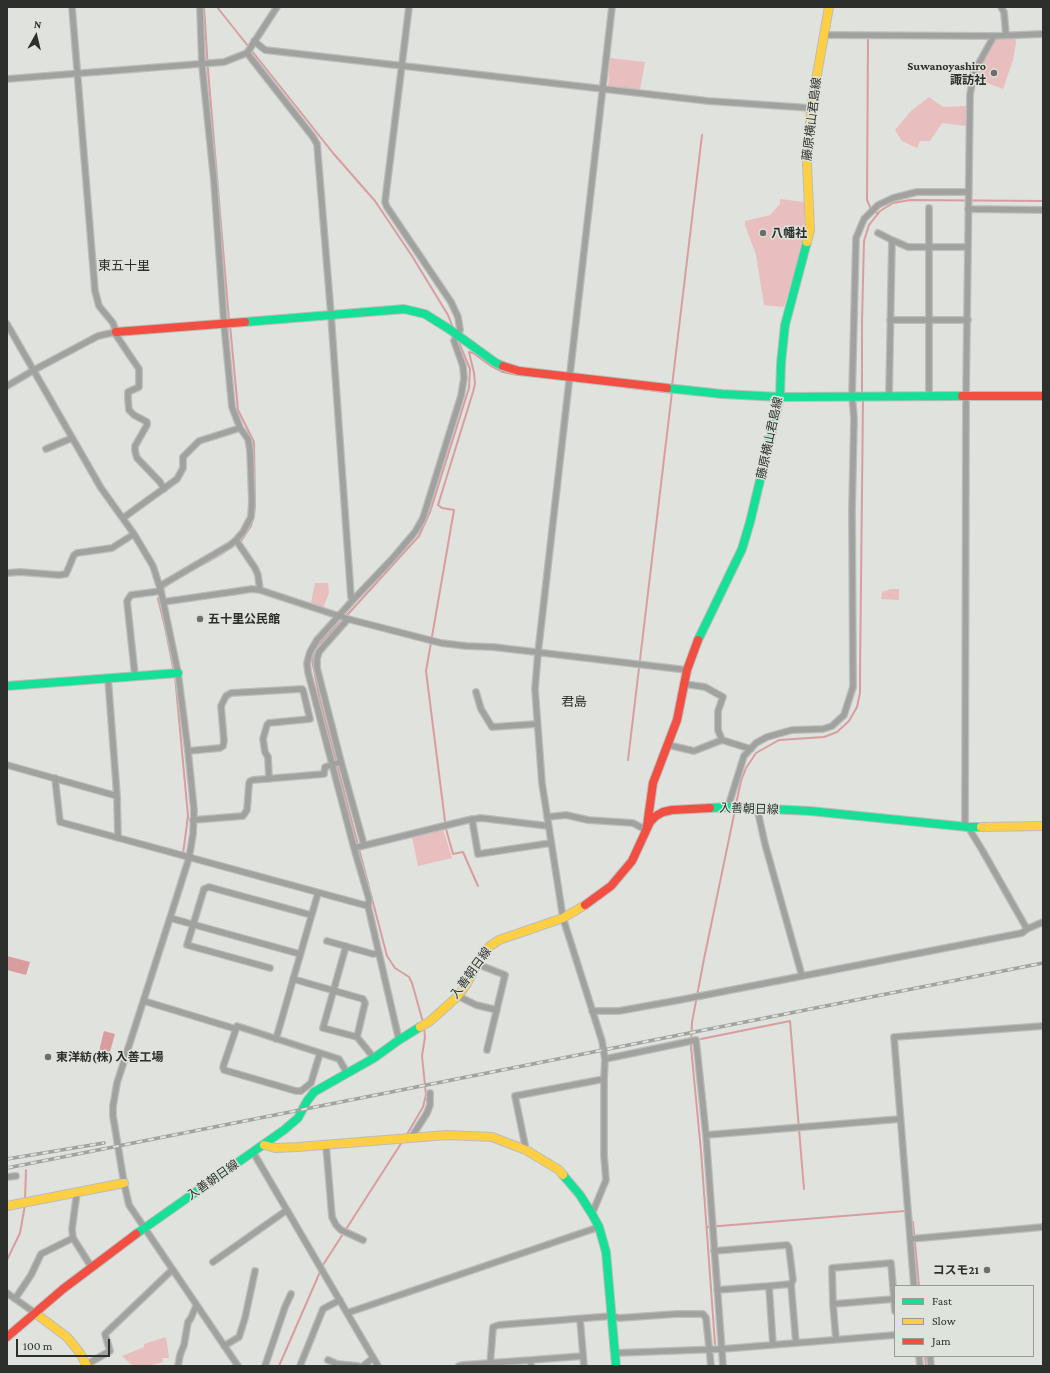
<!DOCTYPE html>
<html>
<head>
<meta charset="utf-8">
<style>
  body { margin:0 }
  #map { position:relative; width:1050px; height:1373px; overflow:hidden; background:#dfe2dd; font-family:"Crimson Pro",serif }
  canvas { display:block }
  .frame { position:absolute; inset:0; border:8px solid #2d2f2c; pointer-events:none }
  .legend { position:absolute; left:894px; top:1285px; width:140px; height:72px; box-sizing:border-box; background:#dee3dc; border:1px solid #979b96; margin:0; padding:5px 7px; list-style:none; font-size:12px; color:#2d2f2c }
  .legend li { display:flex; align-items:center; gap:8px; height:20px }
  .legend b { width:20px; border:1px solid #979b96 }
  .north { position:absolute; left:16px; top:16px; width:40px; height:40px; -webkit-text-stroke:3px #dee3dc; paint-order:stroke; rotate:8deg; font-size:11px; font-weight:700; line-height:16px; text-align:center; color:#2d2f2c }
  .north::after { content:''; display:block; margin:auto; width:14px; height:18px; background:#2d2f2c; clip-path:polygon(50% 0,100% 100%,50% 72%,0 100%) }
  .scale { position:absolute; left:16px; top:1339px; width:94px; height:18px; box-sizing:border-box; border:2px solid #2d2f2c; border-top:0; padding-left:5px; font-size:12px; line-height:14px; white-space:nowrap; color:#2d2f2c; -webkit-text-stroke:3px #dee3dc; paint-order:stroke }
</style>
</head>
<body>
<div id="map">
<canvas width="1050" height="1373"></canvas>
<div class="frame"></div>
<ul class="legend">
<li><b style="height:5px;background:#16e098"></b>Fast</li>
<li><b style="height:5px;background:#ffcf43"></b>Slow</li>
<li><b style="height:5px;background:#f24e42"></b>Jam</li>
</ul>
<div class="north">N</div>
<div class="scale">100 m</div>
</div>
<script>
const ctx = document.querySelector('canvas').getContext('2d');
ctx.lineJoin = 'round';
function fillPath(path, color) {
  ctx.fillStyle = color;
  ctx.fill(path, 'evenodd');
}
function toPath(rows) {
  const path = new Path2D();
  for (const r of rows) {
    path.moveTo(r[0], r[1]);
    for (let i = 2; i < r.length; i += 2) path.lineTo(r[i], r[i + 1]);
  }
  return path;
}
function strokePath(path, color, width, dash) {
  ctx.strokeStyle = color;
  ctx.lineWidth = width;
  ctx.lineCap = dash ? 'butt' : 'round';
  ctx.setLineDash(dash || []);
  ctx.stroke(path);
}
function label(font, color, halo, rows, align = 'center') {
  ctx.font = font + ' "Crimson Pro","Noto Sans JP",serif';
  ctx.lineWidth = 3;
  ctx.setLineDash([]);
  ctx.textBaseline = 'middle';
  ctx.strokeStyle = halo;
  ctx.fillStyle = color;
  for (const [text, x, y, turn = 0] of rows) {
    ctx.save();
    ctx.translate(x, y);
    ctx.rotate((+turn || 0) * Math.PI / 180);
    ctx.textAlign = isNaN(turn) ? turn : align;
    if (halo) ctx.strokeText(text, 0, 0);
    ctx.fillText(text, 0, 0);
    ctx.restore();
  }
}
fillPath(toPath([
  [995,36,1015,36,1016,43,1013,60,1003,89,974,78,976,72],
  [610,58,645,62,640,90,608,87],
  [929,97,943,107,966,106,966,126,942,123,930,141,920,141,917,148,902,141,895,130,911,111],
  [780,199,804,202,805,229,802,247,784,307,764,305,756,255,745,225,745,221,770,215,780,204],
  [315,583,328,583,329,593,323,608,311,603],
  [891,589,899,589,899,600,881,599,882,592],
  [443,829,452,858,418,866,412,837],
  [166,1337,169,1358,162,1358,163,1362,147,1366,133,1366,122,1356,144,1347,144,1344]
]), '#e8bfbe');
fillPath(toPath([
  [7,956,30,962,26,975,7,970],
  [104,1031,115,1034,107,1062,97,1059]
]), '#d99d9f');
strokePath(toPath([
  [204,7,208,70,229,320],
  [217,7,333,153,375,201,412,256,448,315,453,328],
  [868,39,867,200,870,207,878,214],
  [230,325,238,410,254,442,255,507,254,514],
  [672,386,702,135],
  [624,387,672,393],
  [862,395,862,321,864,241,869,225,880,211,893,203,910,200,1043,201],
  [204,564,220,555,241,541,251,526,253,518],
  [162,591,164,588,172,582],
  [160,595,158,599,165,627,174,672],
  [175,676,188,816,183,854],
  [628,760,672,392],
  [736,804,741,781,746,768,756,753,779,740,824,737,837,732,849,721,857,707,860,693,860,674,863,399],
  [478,886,463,852,453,854,446,829,426,671,454,510,442,508,438,505,473,392,475,384,474,373,469,352,473,353,491,366,503,372,518,375],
  [423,1022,412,983,409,977,395,968,387,956,320,700,312,660,318,645,349,613,419,536,430,512,469,388,470,369,458,340],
  [701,1039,790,1021,804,1189],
  [406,1136,423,1107,426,1095,422,1056,425,1037,424,1028],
  [25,1200,26,1170],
  [913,1222,919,1286],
  [707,1227,905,1211],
  [7,1260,20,1233,25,1205],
  [715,1344,701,1151,691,1047,692,1022,704,959,735,810],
  [925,1356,926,1366],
  [279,1366,323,1265,402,1142]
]), '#d99d9f', 2);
const street = toPath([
  [1001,7,1004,12,1006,35],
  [825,35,994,36,1043,34],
  [254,41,265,50,708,101,811,108],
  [247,53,313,137,317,144,331,315,351,597,353,600],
  [7,79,224,62,247,53,277,7],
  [968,209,1043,210],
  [878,233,892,240],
  [890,320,968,320],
  [7,324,101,488,134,534,153,566,161,591,178,673,188,751,194,810,193,834,189,858,170,918,117,1083,113,1106,113,1116,124,1183,129,1205,238,1366],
  [114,332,139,369,139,387,128,392,128,399,129,410,134,415,147,422,147,425,135,446,135,451,137,458,160,482,164,489],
  [7,386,34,370,98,336,116,332,113,323,99,306,95,291,72,7],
  [889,396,892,240,908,247,968,247],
  [929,396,929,208],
  [46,449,72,438],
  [123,518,177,479,183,468,183,457,199,441,240,428],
  [236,540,255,568,258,575,260,590],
  [7,573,20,572,59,575,66,574,74,555,77,553,112,548,134,534],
  [160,586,230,545,236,540,243,532,251,517,252,501,250,450,248,439,240,428,232,407,224,323,214,181,202,65,200,7],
  [163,602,252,589,260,590,348,619,441,643,466,646,493,647,687,670],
  [135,676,127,601,131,595,161,591],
  [108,678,117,796,118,838],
  [684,684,705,687,723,697,718,711,718,730,722,740],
  [476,692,481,709,492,727,537,724],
  [668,745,694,751,722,740,751,749],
  [188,751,220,748,223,746,224,741,221,706,226,696,231,693,302,689,303,690,310,719,269,723,267,725,263,739,265,752,268,757,269,779],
  [341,762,317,668,317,659,319,652,324,646,348,619],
  [7,765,117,796],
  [55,778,60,822,368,906],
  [728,807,744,756,756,743,767,737,792,730,823,729,832,726,844,715,853,687,852,511,854,418,852,396,856,238,864,219,878,205,893,198,917,192,969,192],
  [757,808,765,844,802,976],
  [547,817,566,815,588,820,633,823,646,830],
  [472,819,478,854,551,843],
  [193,820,243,816,247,810,249,784,250,781,253,780,324,774,325,767,341,762,364,845],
  [965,827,966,396,970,95,974,72,994,36],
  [968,827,981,848,1027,929],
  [354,848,468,820,481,818,548,826],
  [170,918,300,954],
  [327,941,373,954,379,953],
  [346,946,323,1028,357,1037,374,1058],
  [477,964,505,975,487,1050],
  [270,968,187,945,204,889,209,887,311,915],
  [293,979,363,999,365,1003,357,1037],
  [458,996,476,1005,497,1010],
  [144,1001,236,1029,237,1026,339,1059,347,1073],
  [592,1011,619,1011,685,999,1022,933,1027,929,1043,922],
  [236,1029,223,1067,224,1070,296,1091,301,1091,311,1083,320,1053],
  [276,1039,318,893],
  [399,1040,368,906,369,899,354,848,308,672,307,663,310,652,317,640,353,600,392,559,415,532,423,518,461,396,464,378,463,366,454,341,460,330,458,317,451,302,387,207,385,202,409,7],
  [605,1059,696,1040,706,1135,723,1366],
  [706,1135,900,1119],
  [411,1138,427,1113,430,1105,430,1093],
  [326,1145,332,1217,336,1225,341,1230,363,1240],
  [526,1150,515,1096,604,1079],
  [253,1152,378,1366],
  [7,1177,16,1176],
  [592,1214,606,1180,604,1155,604,1079,605,1059,602,1041,563,918,542,783,535,689,538,653,612,7],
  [73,1238,92,1268],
  [910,1239,1043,1227],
  [714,1251,787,1245,789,1248,793,1280,791,1284],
  [213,1262,287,1210],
  [769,1286,791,1284,796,1343],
  [914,1286,894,1037,1043,1026],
  [717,1290,769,1286,773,1345],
  [7,1293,35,1313],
  [15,1299,31,1275,41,1254,73,1238,72,1229,77,1192],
  [833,1304,832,1268,891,1263,895,1311],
  [347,1313,599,1227],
  [580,1319,584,1366],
  [836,1339,833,1304,894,1299],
  [224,1346,239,1337,245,1318,255,1271],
  [615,1353,722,1349,895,1335],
  [919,1356,920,1366],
  [930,1356,931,1366],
  [328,1360,337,1364,358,1366],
  [86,1365,110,1351,105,1334,172,1270],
  [178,1366,180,1355,184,1345,188,1322,191,1318,196,1306],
  [265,1366,285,1307,291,1294],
  [300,1366,323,1309,340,1300],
  [363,1366,373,1358],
  [459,1366,463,1365,531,1360],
  [490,1366,493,1327,499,1325,612,1316,619,1318,676,1314,703,1314,706,1318,711,1366],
  [531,1366,531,1360,583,1356]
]);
const fast = toPath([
  [245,322,404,309,425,314,449,329,496,363,503,366],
  [667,388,722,394,780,397,962,396],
  [698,640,742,549,750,522,780,397,781,363,785,325,807,242],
  [7,686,178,673],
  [710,808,728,807,810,811,968,827,981,827],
  [563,1175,580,1195,592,1214,599,1227,606,1252,616,1366],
  [136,1234,284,1130,298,1118,307,1101,314,1092,374,1058,399,1040,420,1027]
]);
const slow = toPath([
  [807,242,810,230,807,164,811,108,829,7],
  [981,827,1043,826],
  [420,1027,429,1022,458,996,466,985,484,952,490,946,499,940,563,918,585,905],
  [264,1145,275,1148,298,1147,447,1135,492,1137,526,1150,559,1170,563,1175],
  [7,1206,124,1183],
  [35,1313,67,1337,80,1353,87,1366]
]);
const jam = toPath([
  [116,332,245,322],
  [503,366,519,371,667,388],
  [962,396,1043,396],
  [647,826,653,783,677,720,687,670,698,640],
  [585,905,611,886,632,861,650,822,656,816,663,812,672,810,710,808],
  [7,1337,63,1289,136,1234]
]);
strokePath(street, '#bbbdba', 8);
strokePath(fast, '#bbbdba', 10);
strokePath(slow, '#bbbdba', 10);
strokePath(jam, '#bbbdba', 10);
strokePath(street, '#a1a2a0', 5.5);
strokePath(fast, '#16e098', 8);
strokePath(slow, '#ffcf43', 8);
strokePath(jam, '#f24e42', 8);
const rail = toPath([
  [7,1159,104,1143],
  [7,1168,1043,963]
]);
strokePath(rail, '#a1a2a1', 3.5);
strokePath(rail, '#dee3dc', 2, [6]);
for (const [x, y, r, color] of [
  [994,73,4,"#6b6e6a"],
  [763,233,4,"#6b6e6a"],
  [200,619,4,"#6b6e6a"],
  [48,1057,4,"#6b6e6a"],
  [987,1270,4,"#6b6e6a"]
]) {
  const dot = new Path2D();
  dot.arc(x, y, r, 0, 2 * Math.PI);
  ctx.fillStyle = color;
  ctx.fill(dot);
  strokePath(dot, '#dee3dc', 1.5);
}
label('bold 12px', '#2d2f2c', '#dee3dc', [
  ["Suwanoyashiro",986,66,"right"],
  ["諏訪社",986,80,"right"],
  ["八幡社",771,233],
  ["五十里公民館",208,619],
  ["東洋紡(株) 入善工場",56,1057],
  ["コスモ21",979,1270,"right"]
], 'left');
label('12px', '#2d2f2c', '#dee3dc', [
  ["藤原横山君島線",812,119,-83],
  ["藤原横山君島線",770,438,-78],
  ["入善朝日線",749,809,2],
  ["入善朝日線",471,973,-54],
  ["入善朝日線",213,1180,-35]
]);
label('13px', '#2d2f2c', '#dee3dc', [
  ["東五十里",124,266],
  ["君島",574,702]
]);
</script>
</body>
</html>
